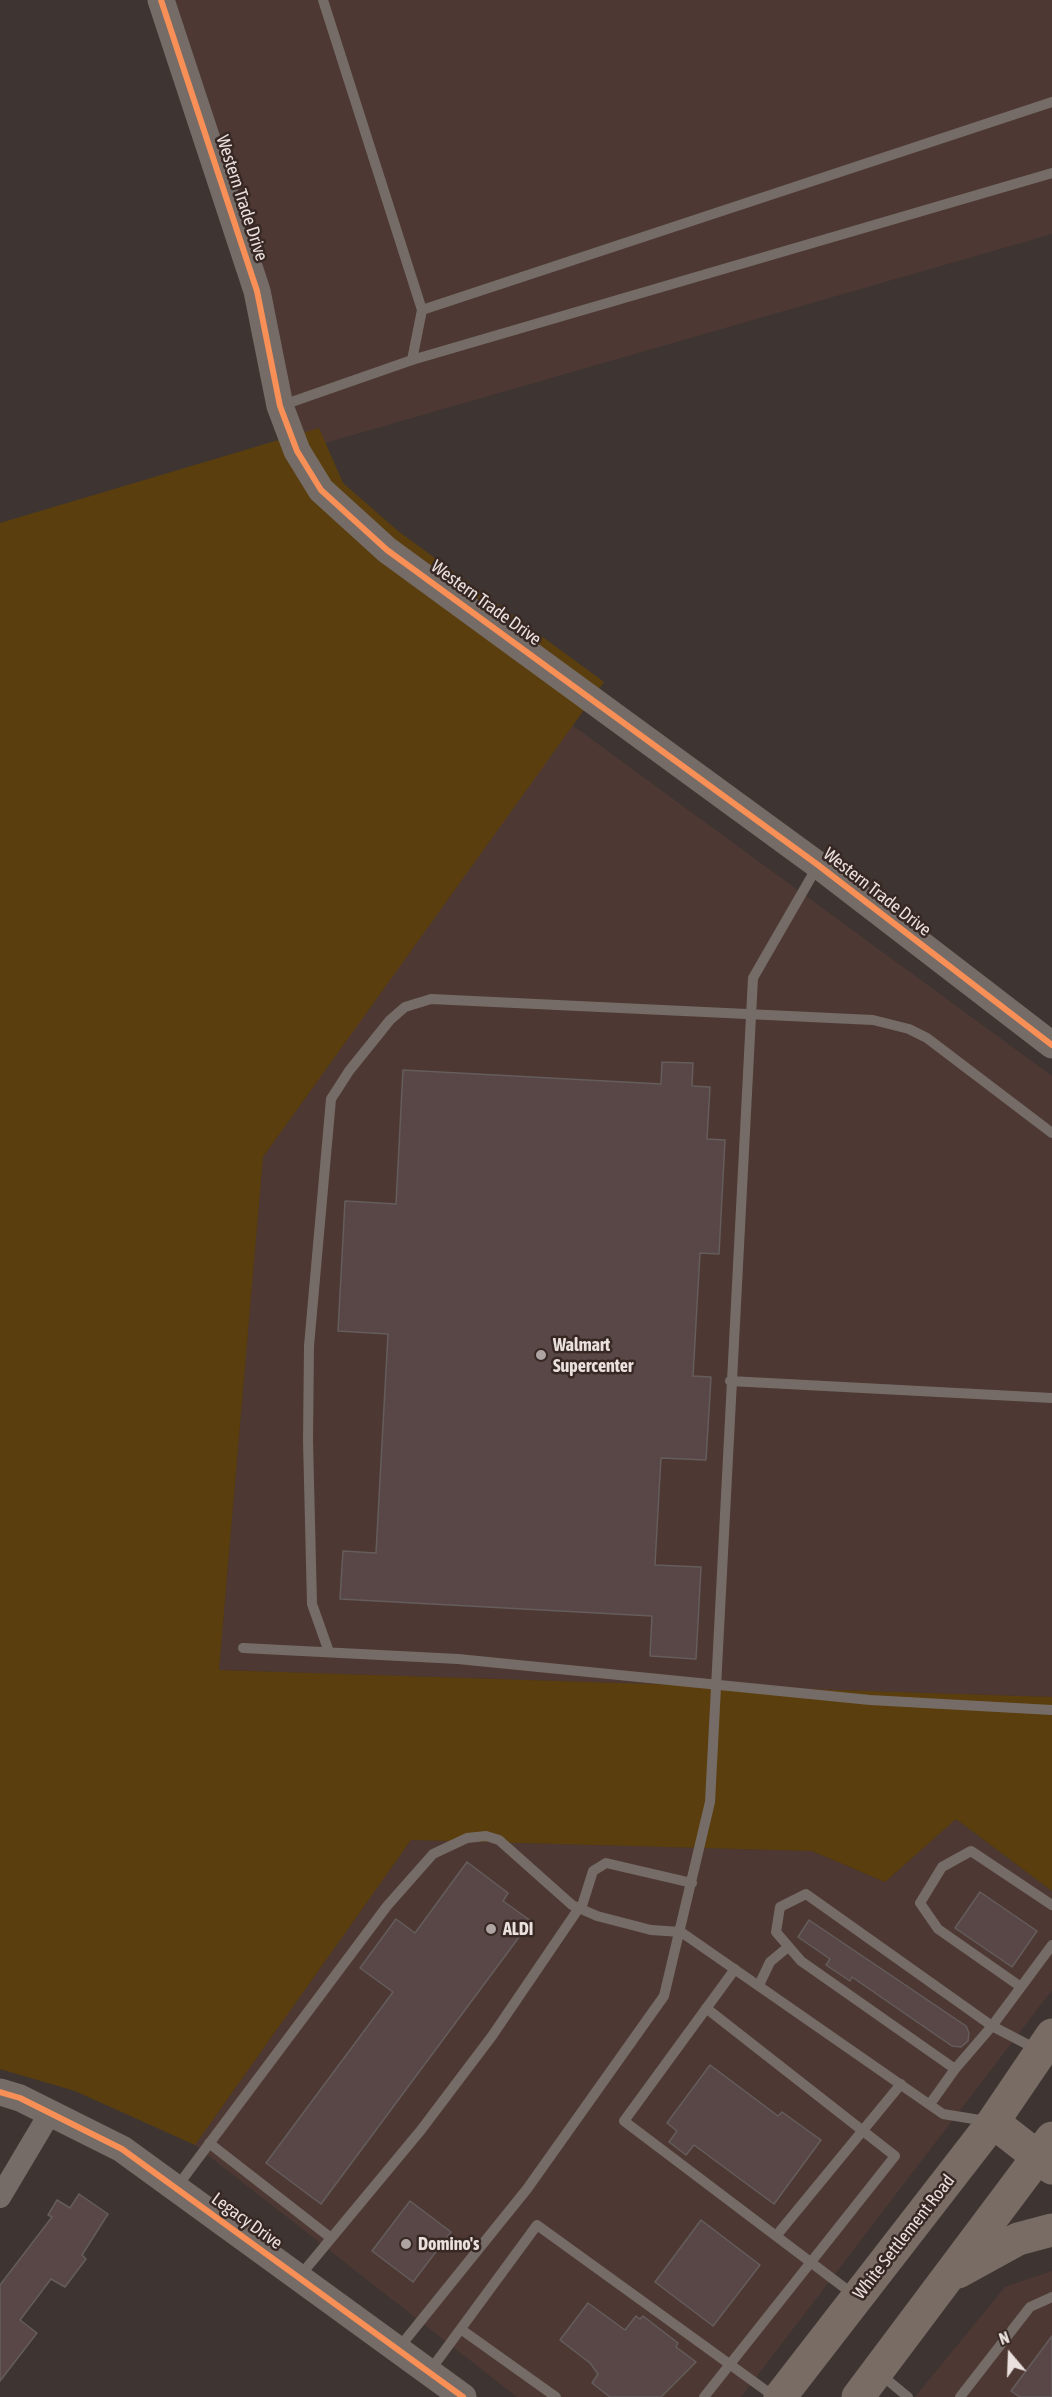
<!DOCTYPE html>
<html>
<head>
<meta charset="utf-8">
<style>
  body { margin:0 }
  #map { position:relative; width:1052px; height:2397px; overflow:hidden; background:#3e3532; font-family:"Asap Condensed",sans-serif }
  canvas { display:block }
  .north { position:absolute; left:980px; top:2325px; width:60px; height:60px; -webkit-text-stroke:4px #372824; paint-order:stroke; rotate:341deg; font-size:16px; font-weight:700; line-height:24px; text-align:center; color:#eae0dd }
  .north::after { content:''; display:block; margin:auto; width:21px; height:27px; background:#eae0dd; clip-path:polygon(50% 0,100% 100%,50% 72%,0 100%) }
</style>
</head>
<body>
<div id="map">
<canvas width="1052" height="2397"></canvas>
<div class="north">N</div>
</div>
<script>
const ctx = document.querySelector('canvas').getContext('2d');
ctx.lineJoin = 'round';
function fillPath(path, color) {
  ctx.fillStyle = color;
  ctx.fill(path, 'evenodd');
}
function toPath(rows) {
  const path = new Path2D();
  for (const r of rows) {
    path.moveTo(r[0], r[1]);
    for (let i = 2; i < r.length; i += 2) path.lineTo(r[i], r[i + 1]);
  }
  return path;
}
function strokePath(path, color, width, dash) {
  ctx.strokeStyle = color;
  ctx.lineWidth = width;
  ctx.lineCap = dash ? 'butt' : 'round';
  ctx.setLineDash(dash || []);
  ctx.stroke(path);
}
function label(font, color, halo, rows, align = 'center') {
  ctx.font = font + ' "Asap Condensed",sans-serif';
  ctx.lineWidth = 5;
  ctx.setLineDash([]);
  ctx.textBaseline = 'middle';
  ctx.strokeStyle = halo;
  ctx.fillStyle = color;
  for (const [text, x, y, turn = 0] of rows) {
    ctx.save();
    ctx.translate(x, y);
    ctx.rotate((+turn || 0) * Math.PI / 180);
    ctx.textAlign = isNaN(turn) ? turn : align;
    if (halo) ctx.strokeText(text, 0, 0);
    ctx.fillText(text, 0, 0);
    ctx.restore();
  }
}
fillPath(toPath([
  [151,0,1052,0,1052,234,297,451],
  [572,725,1052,1076,1052,1697,219,1670,263,1157],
  [956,1819,1052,1891,1052,1990,741,2397,517,2397,195,2145,411,1840,812,1851,885,1882],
  [1052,2271,1052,2397,915,2397,1005,2287]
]), '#4e3833');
fillPath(toPath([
  [319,428,343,483,398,531,604,682,263,1157,219,1670,1052,1697,1052,1891,956,1819,885,1882,812,1851,411,1840,195,2145,75,2091,0,2069,0,523]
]), '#5b3e0d');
const building = toPath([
  [662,1062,693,1063,692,1086,710,1087,707,1139,725,1140,719,1254,700,1253,693,1376,711,1377,706,1460,661,1458,659,1492,655,1565,701,1567,696,1659,650,1656,652,1616,340,1599,343,1551,376,1553,388,1334,338,1331,345,1201,396,1204,403,1070,661,1084,662,1062],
  [467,1862,508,1893,503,1901,531,1921,321,2204,266,2163,393,1992,360,1968,396,1919,415,1933,467,1862],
  [980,1892,1037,1931,1012,1967,955,1928,980,1892],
  [809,1920,966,2026,969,2033,968,2041,961,2047,952,2046,852,1977,850,1981,826,1965,830,1959,798,1937,809,1920],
  [710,2065,778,2116,782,2112,821,2140,774,2204,694,2145,686,2155,669,2142,677,2131,667,2123,710,2065],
  [79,2194,108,2214,82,2255,86,2259,65,2287,51,2279,20,2320,37,2333,0,2381,0,2285,52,2217,48,2215,57,2200,70,2208,79,2194],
  [410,2201,451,2232,413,2282,372,2251,410,2201],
  [701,2220,760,2265,713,2326,655,2282,701,2220],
  [588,2303,625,2330,636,2316,640,2319,643,2316,678,2343,676,2347,696,2362,661,2397,610,2397,592,2383,598,2374,590,2363,560,2340,588,2303],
  [1052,2336,1052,2397,1020,2397,1011,2391,1052,2336]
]);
fillPath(building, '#584746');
strokePath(building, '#645d5c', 1.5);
strokePath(toPath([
  [323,0,422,310,412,360],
  [422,310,1052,102],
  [280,406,412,360,1052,173],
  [730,1381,1052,1398],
  [243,1648,458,1659,870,1700,1052,1710],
  [329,1652,312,1604,308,1440,309,1346,331,1099,349,1071,390,1020,405,1007,431,999,873,1020,909,1029,927,1038,1052,1133],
  [581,1909,593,1871,606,1863,692,1883],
  [735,1969,624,2121,854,2295],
  [759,1985,770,1962,788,1947],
  [1021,1987,1052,1945],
  [1038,2050,992,2026,806,1894,780,1907,776,1932,801,1961,955,2069,992,2026,1021,1987,938,1929,920,1903,942,1867,971,1851,1052,1905],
  [930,2104,955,2069],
  [209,2143,331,2238],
  [176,2188,387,1906,433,1854,467,1838,486,1836,499,1840,572,1905,597,1916,651,1930,681,1932,943,2114,986,2121],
  [776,2236,901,2084],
  [299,2277,421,2130,492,2036,579,1908],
  [462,2330,556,2397],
  [398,2349,527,2189,664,1996,710,1802,753,978,817,867],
  [429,2372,537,2225,775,2397],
  [880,2374,908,2397],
  [704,2397,895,2156,706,2008],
  [960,2397,1030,2307,1052,2297]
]), '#756c67', 10);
strokePath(toPath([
  [0,2197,50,2113]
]), '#756c67', 22);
strokePath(toPath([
  [161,0,257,291,280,406,297,451,321,490,387,550,818,865,1052,1045],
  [0,2092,20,2098,122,2149,463,2397]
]), '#756c67', 27);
strokePath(toPath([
  [993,2122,1052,2168],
  [958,2272,1018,2239,1052,2230],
  [780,2397,993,2122,1052,2035],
  [858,2397,1052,2138]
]), '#786c65', 33);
strokePath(toPath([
  [161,0,257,291,280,406,297,451,321,490,387,550,818,865,1052,1045],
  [0,2092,20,2098,122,2149,463,2397]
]), '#f78f57', 6);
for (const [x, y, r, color] of [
  [541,1355,6,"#aea4a1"],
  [491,1929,6,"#aea4a1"],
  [406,2244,6,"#aea4a1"]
]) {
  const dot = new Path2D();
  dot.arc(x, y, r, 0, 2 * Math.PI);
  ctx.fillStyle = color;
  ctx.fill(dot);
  strokePath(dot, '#372824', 2);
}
label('18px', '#eae0dd', '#372824', [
  ["Western Trade Drive",242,198,72],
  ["Western Trade Drive",486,603,36],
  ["Western Trade Drive",877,892,38],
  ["Legacy Drive",247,2221,36],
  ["White Settlement Road",904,2237,-52]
]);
label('bold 18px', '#eae0dd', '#372824', [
  ["Walmart",553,1345],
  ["Supercenter",553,1366],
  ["ALDI",503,1929],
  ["Domino's",418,2244]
], 'left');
</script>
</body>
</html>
